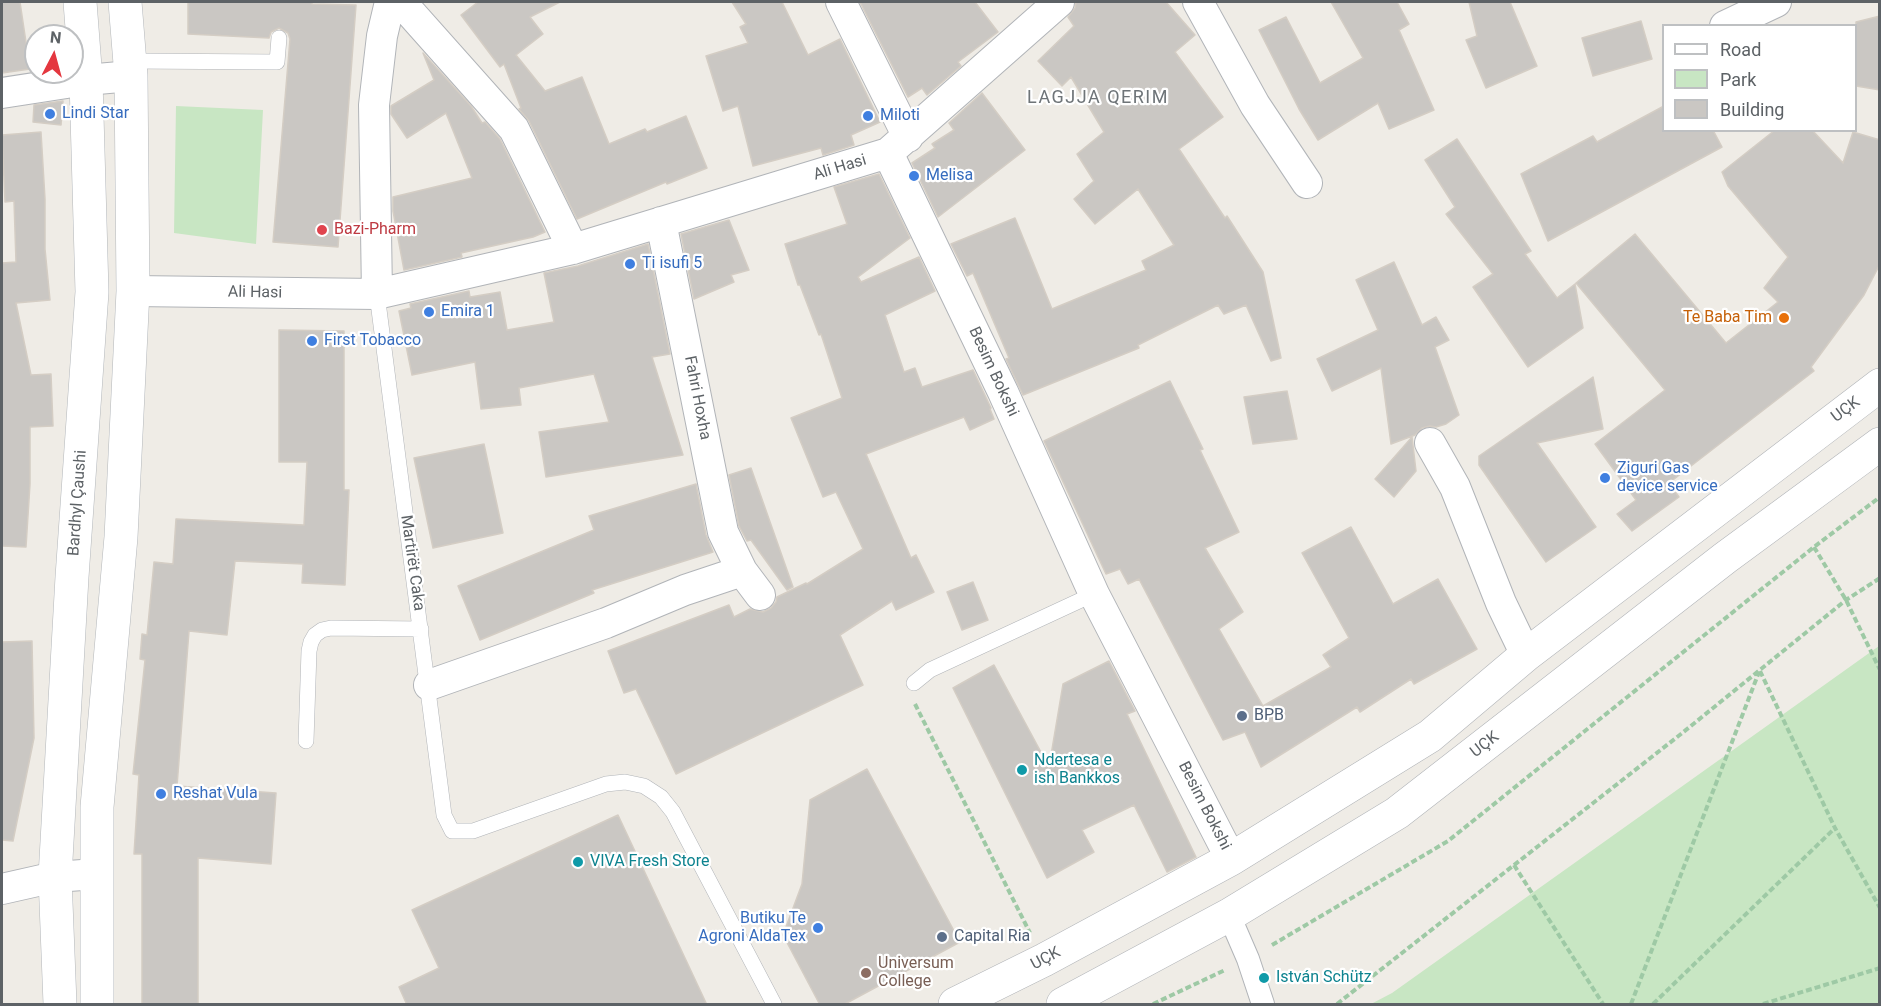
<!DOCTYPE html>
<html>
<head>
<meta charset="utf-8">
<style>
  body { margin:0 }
  #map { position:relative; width:1881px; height:1006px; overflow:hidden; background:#efece6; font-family:Roboto,sans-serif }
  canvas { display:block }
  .frame { position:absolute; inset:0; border:3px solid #5d6266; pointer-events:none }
  .legend { position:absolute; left:1662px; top:24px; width:195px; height:108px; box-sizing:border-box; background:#fff; border:2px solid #bec0c2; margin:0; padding:8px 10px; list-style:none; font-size:18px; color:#5d6266 }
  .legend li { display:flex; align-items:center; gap:12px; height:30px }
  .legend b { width:30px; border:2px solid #bec0c2 }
  .north { position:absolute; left:24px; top:24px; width:60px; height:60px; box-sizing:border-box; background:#fff; border:2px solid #bec0c2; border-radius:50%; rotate:6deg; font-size:16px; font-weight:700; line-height:24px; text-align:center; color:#5d6266 }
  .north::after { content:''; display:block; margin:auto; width:21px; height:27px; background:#e4373f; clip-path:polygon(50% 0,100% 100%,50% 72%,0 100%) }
</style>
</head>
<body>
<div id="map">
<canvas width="1881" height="1006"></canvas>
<div class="frame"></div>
<ul class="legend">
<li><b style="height:8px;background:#fff"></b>Road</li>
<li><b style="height:16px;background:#c8e6c3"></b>Park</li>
<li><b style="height:16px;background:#cac7c3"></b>Building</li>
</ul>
<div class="north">N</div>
</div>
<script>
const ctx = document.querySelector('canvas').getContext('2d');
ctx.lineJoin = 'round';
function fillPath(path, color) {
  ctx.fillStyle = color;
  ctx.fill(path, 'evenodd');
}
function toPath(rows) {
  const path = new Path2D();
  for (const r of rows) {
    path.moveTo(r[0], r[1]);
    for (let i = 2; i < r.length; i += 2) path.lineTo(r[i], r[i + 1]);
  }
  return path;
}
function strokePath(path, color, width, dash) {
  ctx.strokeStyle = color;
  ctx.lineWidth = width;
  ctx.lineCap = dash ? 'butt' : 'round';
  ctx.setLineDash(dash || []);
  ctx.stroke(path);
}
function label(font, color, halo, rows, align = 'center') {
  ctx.font = font + ' Roboto,sans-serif';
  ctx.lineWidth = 4.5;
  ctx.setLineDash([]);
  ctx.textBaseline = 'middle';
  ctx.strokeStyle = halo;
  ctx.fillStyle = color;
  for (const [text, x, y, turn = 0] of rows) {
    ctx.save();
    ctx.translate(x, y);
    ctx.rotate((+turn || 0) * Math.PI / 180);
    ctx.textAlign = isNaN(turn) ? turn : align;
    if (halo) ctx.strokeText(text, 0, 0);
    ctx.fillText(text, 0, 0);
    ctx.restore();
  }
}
fillPath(toPath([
  [176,106,263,110,256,244,174,233],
  [1879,646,1879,1004,1371,1004,1392,993]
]), '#c8e6c3');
const building = toPath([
  [2,2,20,2,30,69,2,73,2,2],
  [188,2,312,2,312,4,356,5,338,247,273,242,290,39,288,33,279,28,271,32,269,38,188,34,188,2],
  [478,2,560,2,530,17,543,34,516,55,545,91,582,77,609,144,645,129,647,132,686,116,707,168,667,184,666,182,577,219,529,121,519,109,521,108,504,64,500,67,461,15,478,2],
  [732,2,782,2,808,55,840,39,880,122,851,135,854,145,823,155,821,148,753,166,738,106,723,111,706,56,748,43,740,27,746,24,732,2],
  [860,2,975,2,998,32,958,62,961,66,927,95,922,88,908,97,860,2],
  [1076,2,1166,2,1195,35,1175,52,1223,117,1179,149,1225,218,1227,216,1263,272,1281,358,1271,361,1246,305,1224,314,1218,305,1138,345,1139,348,1023,395,1006,359,1009,358,973,273,967,276,951,244,1015,218,1052,309,1146,270,1142,261,1174,245,1138,189,1095,224,1074,199,1094,181,1077,154,1104,132,1071,77,1062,86,1038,61,1074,26,1068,17,1075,8,1076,2],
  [1331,2,1397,2,1409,24,1399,30,1434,110,1389,129,1378,103,1318,140,1299,109,1259,30,1286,17,1320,83,1363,58,1331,2],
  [1469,2,1510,2,1537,66,1486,88,1466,40,1477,36,1469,2],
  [1880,16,1880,90,1856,86,1856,22,1880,16],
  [1641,21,1652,59,1593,76,1582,38,1641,21],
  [423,53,471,106,482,123,485,122,500,139,545,232,533,237,461,253,462,257,404,270,393,211,393,197,472,178,446,113,407,138,391,114,391,106,434,80,423,53],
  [982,93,1025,150,938,217,912,163,935,148,932,144,954,130,949,123,982,93],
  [63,101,61,125,33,122,34,105,63,101],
  [1664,106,1664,130,1713,130,1722,147,1548,241,1521,174,1593,136,1597,142,1664,106],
  [1775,130,1812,130,1843,163,1853,132,1880,140,1880,264,1864,295,1811,367,1814,371,1669,483,1679,497,1632,531,1617,514,1636,500,1595,444,1665,390,1576,283,1635,234,1726,343,1778,302,1764,288,1788,257,1728,186,1722,172,1775,130],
  [41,132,45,199,45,249,50,300,16,303,31,375,51,374,53,426,30,427,30,484,26,547,2,546,2,263,16,262,14,201,5,202,2,135,41,132],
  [1457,139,1531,251,1525,254,1557,298,1575,284,1583,328,1528,367,1473,287,1493,274,1446,214,1455,207,1425,160,1457,139],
  [879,174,910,238,858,277,861,282,919,257,935,291,885,315,904,372,915,368,922,387,973,370,991,408,990,409,994,419,970,430,964,417,866,454,911,558,916,555,934,592,896,610,892,601,840,635,863,685,676,774,636,689,624,693,608,651,729,605,734,617,750,609,763,612,771,608,776,602,777,597,806,583,807,584,863,549,836,492,823,497,791,418,842,398,821,334,819,335,800,285,798,285,785,244,847,224,834,187,879,174],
  [729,220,749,270,731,275,734,282,694,299,681,234,729,220],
  [648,244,670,354,652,357,683,455,546,477,539,432,609,422,594,374,519,388,521,405,481,409,475,362,412,375,399,311,411,308,410,304,469,291,470,297,500,292,507,330,554,322,544,273,578,266,648,244],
  [1394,262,1422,325,1436,317,1449,340,1435,347,1459,415,1446,424,1436,427,1430,426,1422,428,1415,435,1391,444,1381,368,1332,391,1317,359,1378,330,1356,280,1394,262],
  [279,330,344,331,344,490,349,490,345,585,302,583,303,564,235,561,227,635,189,631,177,786,276,793,271,864,198,858,198,1005,142,1005,142,854,134,854,139,775,133,774,145,660,140,659,142,634,147,635,154,562,173,564,176,519,304,525,307,462,279,462,279,330],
  [1593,377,1603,429,1537,443,1596,527,1546,562,1479,465,1479,456,1593,377],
  [1170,381,1203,449,1200,450,1239,532,1205,548,1243,612,1219,629,1263,706,1331,667,1323,655,1349,638,1302,553,1351,527,1393,604,1438,579,1477,649,1414,684,1411,679,1360,712,1357,707,1261,767,1245,732,1223,740,1139,579,1128,584,1120,569,1106,574,1044,441,1170,381],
  [1287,391,1297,439,1253,444,1244,397,1287,391],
  [1412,437,1416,471,1394,497,1375,479,1412,437],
  [484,444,503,533,433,548,414,458,484,444],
  [751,468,793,587,787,590,751,540,747,541,739,526,729,475,751,468],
  [696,484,706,535,713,552,592,590,594,593,480,640,458,586,594,530,589,516,696,484],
  [973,582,988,620,962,630,947,592,973,582],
  [32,641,34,738,13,841,2,840,2,642,32,641],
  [1109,661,1135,711,1127,714,1196,857,1167,872,1134,805,1082,830,1094,852,1047,878,953,688,994,665,1049,767,1063,684,1109,661],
  [867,769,960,942,843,1005,820,1005,783,935,802,884,810,800,867,769],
  [618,815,707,1005,407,1005,399,987,439,968,412,910,618,815]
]);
fillPath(building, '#cac7c3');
strokePath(building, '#d4cdc4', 1.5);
const service = toPath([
  [130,61,277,62,279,38],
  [377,294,444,815,452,831,473,831,606,784,625,782,644,786,661,797,673,812,774,1004],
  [914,683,930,670,1094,594],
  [306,741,309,651,311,642,315,635,322,630,331,628,421,629]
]);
const pedestrian = toPath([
  [1229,915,1248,959,1263,1004]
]);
const minor = toPath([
  [401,2,514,129,573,249],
  [841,2,908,137],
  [1198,2,1255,105,1307,183],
  [1725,26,1776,2],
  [2,93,86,80,131,76],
  [888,153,1003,392,1094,594,1231,859],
  [661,222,723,532,742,571,760,595],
  [133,291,377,294,573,249,888,153,1059,2],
  [377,294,374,105,382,36,390,2],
  [1430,443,1455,487,1501,603,1526,655],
  [429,685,606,623,685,590,742,571],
  [2,889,55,877,96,874]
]);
const tertiary = toPath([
  [955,1004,1044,960,1231,859,1430,736,1526,655,1880,385],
  [1063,1004,1229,915,1397,813,1725,558,1880,444]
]);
const secondary = toPath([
  [60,1004,55,877,72,577,92,292,86,80,80,2],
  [97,1004,97,807,121,537,133,291,131,76,125,2]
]);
strokePath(service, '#b1b4b8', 16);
strokePath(pedestrian, '#b1b4b8', 24);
strokePath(minor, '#b1b4b8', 32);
strokePath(tertiary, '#b1b4b8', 34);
strokePath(secondary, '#b2b6ba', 34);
strokePath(toPath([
  [1814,547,1846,600,1880,670],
  [1760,671,1835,828,1880,908],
  [915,704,1030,933],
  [1514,865,1603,1004],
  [1272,945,1448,841,1814,547,1880,497],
  [1153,1004,1225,970],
  [1337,1004,1681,734,1846,600,1880,578],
  [1631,1004,1759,672],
  [1653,1004,1835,828],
  [1763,1004,1880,968]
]), '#9ec9a5', 4, [6, 3]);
strokePath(service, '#fff', 15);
strokePath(pedestrian, '#fff', 22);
strokePath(minor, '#fff', 30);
strokePath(tertiary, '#fff', 33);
strokePath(secondary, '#fff', 33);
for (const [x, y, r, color] of [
  [50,114,6,"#3f7fe0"],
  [868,116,6,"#3f7fe0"],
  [914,176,6,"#3f7fe0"],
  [322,230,6,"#e0444e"],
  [630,264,6,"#3f7fe0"],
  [429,312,6,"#3f7fe0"],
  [1784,318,6,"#e8710a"],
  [312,341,6,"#3f7fe0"],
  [1605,478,6,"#3f7fe0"],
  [1242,716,6,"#5c6f8a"],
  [1022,770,6,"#0f9aa8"],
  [161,794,6,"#3f7fe0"],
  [578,862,6,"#0f9aa8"],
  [818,928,6,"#3f7fe0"],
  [942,937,6,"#5c6f8a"],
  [866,973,6,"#8d6e63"],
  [1264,978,6,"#0f9aa8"]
]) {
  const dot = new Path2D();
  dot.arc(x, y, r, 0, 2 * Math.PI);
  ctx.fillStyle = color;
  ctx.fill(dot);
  strokePath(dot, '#fff', 2);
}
label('16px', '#366cbe', '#fff', [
  ["Lindi Star",62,114],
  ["Miloti",880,116],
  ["Melisa",926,176],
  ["Ti isufi 5",642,264],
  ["Emira 1",441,312],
  ["First Tobacco",324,341],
  ["Ziguri Gas",1617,469],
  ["device service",1617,487],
  ["Reshat Vula",173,794],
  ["Butiku Te",806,919,"right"],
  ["Agroni AldaTex",806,937,"right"]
], 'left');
label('16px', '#5d6266', '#fff', [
  ["Ali Hasi",840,168,-17],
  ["Ali Hasi",255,293,1],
  ["Besim Bokshi",993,372,65],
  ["Fahri Hoxha",697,398,79],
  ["UÇK",1846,410,-37],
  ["Bardhyl Çaushi",78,503,-86],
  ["Martirët Caka",412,563,82],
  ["UÇK",1485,745,-38],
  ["Besim Bokshi",1204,806,63],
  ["UÇK",1046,959,-28]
]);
label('16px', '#be3a42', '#fff', [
  ["Bazi-Pharm",334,230]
], 'left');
label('16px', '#c56008', '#fff', [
  ["Te Baba Tim",1772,318]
], 'right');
label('16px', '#4e5e75', '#fff', [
  ["BPB",1254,716],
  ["Capital Ria",954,937]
], 'left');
label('16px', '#0d838f', '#fff', [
  ["Ndertesa e",1034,761],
  ["ish Bankkos",1034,779],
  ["VIVA Fresh Store",590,862],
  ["István Schütz",1276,978]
], 'left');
label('16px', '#785e54', '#fff', [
  ["Universum",878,964],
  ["College",878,982]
], 'left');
ctx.letterSpacing = '1.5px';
label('18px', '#6e7478', '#fff', [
  ["LAGJJA QERIM",1098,98]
]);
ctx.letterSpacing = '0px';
</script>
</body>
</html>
